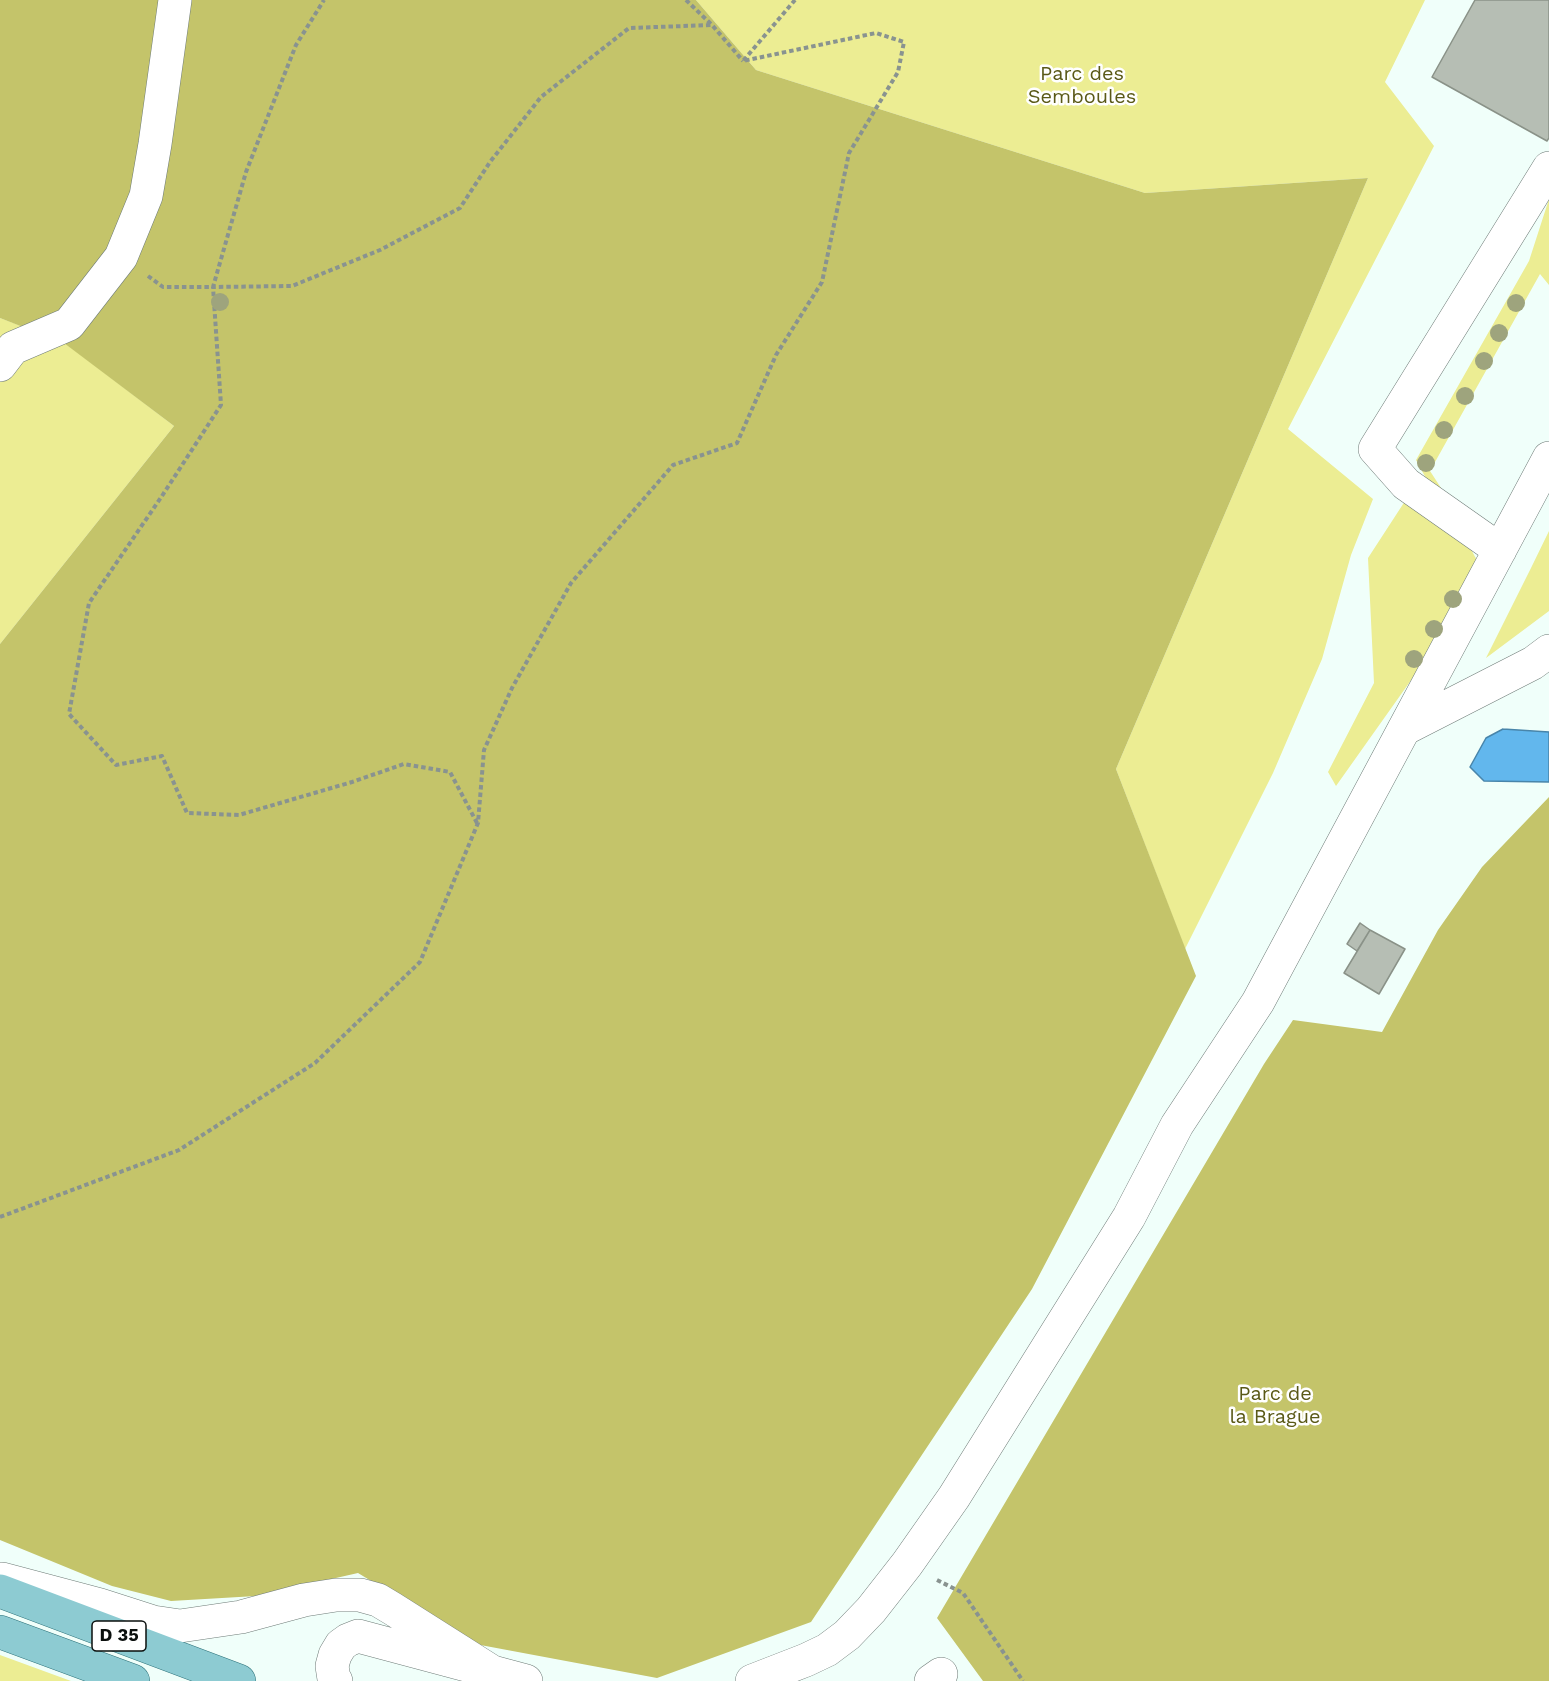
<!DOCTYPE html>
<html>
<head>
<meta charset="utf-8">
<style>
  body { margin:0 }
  canvas { display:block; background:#f0fffa }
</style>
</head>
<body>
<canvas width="1549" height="1681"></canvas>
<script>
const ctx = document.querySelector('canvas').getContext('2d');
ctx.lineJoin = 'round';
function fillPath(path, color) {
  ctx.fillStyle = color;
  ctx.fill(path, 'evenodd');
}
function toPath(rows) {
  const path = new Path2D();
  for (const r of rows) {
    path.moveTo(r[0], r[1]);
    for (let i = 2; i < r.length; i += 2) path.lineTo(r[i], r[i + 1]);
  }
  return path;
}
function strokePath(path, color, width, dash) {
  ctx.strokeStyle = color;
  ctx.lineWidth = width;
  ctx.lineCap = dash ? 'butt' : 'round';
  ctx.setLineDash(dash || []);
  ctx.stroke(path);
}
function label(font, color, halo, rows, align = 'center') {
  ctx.font = font + ' "Work Sans",sans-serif';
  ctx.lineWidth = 5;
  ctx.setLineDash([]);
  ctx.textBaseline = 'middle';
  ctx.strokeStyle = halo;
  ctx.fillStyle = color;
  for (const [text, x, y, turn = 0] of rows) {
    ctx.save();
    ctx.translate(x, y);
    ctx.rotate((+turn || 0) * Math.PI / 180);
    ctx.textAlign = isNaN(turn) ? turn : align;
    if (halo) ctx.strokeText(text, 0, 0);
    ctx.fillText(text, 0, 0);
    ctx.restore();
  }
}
fillPath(toPath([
  [696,0,1425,0,1385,82,1434,146,1288,429,1373,499,1351,555,1322,659,1273,773,1185,949,1116,769,1368,178,1145,193,756,70],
  [1549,199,1549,285,1540,274,1430,471,1443,491,1428,482,1416,460,1529,261],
  [0,318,64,342,174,426,0,644],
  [1407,498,1466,540,1480,566,1453,621,1336,786,1328,772,1374,683,1368,558],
  [1549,531,1549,611,1486,658,1531,568],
  [0,1655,71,1681,0,1681]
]), '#eced93');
fillPath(toPath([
  [0,0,696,0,756,70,1145,193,1368,178,1116,769,1196,976,1032,1289,811,1622,657,1678,475,1644,358,1573,256,1596,171,1601,112,1586,0,1540,0,644,174,426,64,343,0,318],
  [1549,797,1549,1681,983,1681,937,1618,1264,1064,1293,1020,1382,1032,1438,930,1482,867]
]), '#c4c46a');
const water = toPath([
  [1503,729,1549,732,1549,782,1484,781,1470,767,1486,738,1503,729]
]);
fillPath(water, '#62b7ed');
strokePath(water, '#4885aa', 1.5);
const building = toPath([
  [1475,0,1549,0,1549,138,1547,141,1432,77,1475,0],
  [1360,923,1370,930,1357,951,1347,944,1360,923],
  [1370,930,1405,949,1379,994,1344,973,1370,930]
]);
fillPath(building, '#b6beb4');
strokePath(building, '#8a9288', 1.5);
const minor = toPath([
  [0,365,13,348,69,324,121,257,146,196,155,144,175,0],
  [1500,550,1406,484,1375,449,1549,168],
  [1404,729,1533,663,1549,651],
  [2,1579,100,1605,153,1622,180,1626,241,1617,304,1600,336,1595,360,1595,378,1600,393,1609,494,1673],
  [336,1681,334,1679,332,1666,335,1655,341,1645,348,1640,358,1636,526,1681],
  [752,1681,806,1660,827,1650,847,1635,871,1610,907,1564,954,1497,1129,1217,1177,1125,1258,1002,1549,458],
  [931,1681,941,1674]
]);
const major = toPath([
  [0,1591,239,1681],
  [0,1632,133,1681]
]);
strokePath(minor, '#6f7c78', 34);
strokePath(major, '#2e727a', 34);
strokePath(toPath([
  [686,0,712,25,743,61],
  [148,276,163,287,213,287,246,172,296,45,324,0],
  [477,823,450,772,404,764,352,782,239,815,187,813,162,756,116,765,69,714,89,603,162,496,221,405,213,287,292,286,380,250,460,208,490,162,541,97,629,28,712,25],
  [0,1217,179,1150,315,1063,420,962,478,823,484,750,512,688,571,583,673,465,737,443,776,355,822,282,849,153,898,72,904,42,876,33,743,61,795,0],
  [937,1580,963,1593,1023,1681]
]), '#899390', 4, [4.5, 3]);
strokePath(minor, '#fff', 33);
strokePath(major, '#8dcbd2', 33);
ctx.fillStyle = '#9ea47d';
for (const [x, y] of [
  [220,302],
  [1516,303],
  [1499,333],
  [1484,361],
  [1465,396],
  [1444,430],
  [1426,463],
  [1453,599],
  [1434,629],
  [1414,659]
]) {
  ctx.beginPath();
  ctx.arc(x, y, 9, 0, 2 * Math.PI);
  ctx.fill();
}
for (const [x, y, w] of [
  [119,1636,54]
]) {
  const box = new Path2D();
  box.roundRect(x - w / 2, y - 15, w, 30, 4.5);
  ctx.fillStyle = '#fff';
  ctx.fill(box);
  strokePath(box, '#0a0f0d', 1.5);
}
label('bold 18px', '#0a0f0d', null, [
  ["D 35",119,1636]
]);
label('20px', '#5a5917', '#fff', [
  ["Parc des",1082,74],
  ["Semboules",1082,97],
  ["Parc de",1275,1394],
  ["la Brague",1275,1417]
]);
</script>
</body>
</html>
